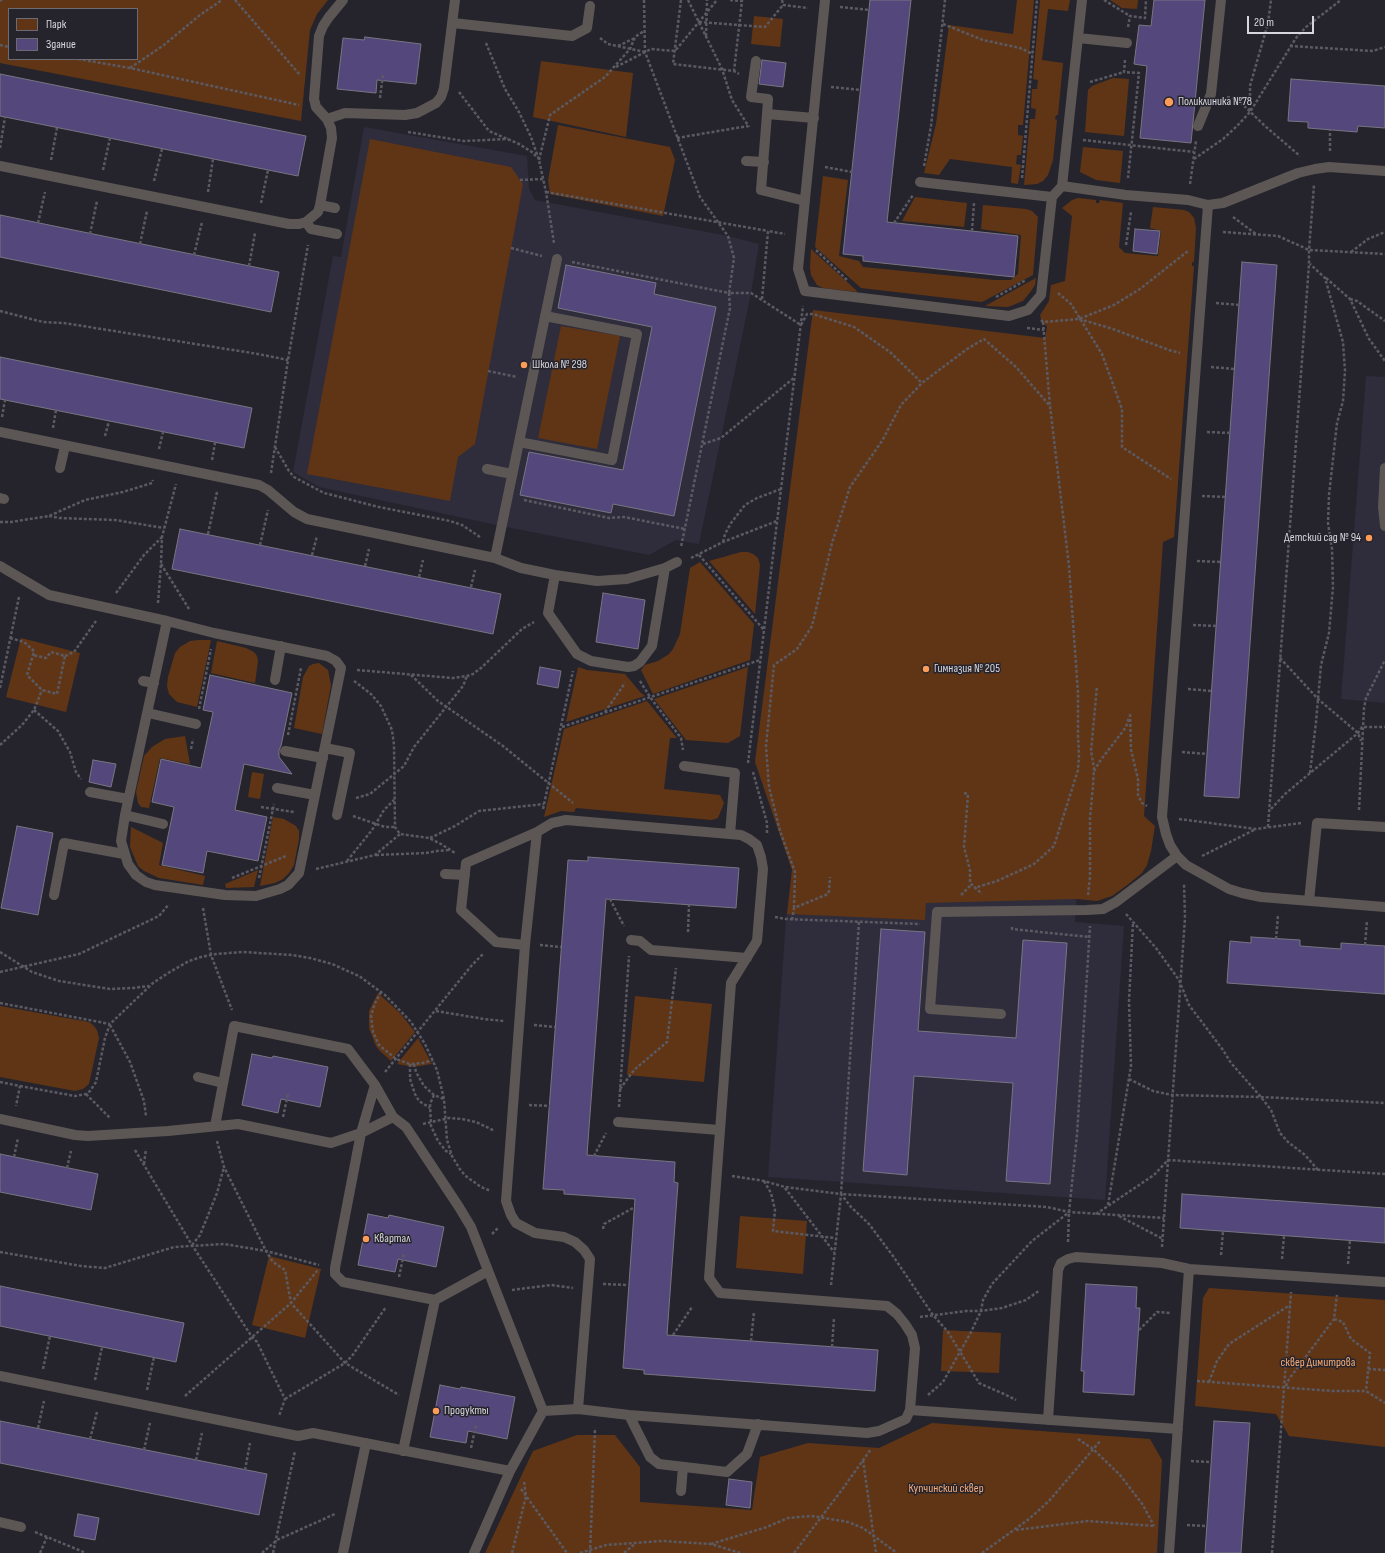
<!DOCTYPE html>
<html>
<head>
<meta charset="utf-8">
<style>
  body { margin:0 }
  #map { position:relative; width:1385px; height:1553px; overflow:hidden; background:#25242d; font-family:"Sofia Sans Condensed",sans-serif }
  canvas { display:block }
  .legend { position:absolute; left:8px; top:8px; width:130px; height:52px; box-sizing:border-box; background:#25242d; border:1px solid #6c6b73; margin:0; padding:5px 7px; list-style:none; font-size:12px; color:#d7d6dc }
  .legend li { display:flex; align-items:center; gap:8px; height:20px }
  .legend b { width:20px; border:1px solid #6c6b73 }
  .scale { position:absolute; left:1247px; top:16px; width:67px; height:18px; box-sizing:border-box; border:2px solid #d7d6dc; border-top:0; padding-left:5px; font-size:12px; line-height:14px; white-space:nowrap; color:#d7d6dc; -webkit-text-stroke:3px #25242d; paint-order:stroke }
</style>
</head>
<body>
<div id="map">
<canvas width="1385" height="1553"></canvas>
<ul class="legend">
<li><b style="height:11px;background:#603515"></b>Парк</li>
<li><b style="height:11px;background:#54477b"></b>Здание</li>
</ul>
<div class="scale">20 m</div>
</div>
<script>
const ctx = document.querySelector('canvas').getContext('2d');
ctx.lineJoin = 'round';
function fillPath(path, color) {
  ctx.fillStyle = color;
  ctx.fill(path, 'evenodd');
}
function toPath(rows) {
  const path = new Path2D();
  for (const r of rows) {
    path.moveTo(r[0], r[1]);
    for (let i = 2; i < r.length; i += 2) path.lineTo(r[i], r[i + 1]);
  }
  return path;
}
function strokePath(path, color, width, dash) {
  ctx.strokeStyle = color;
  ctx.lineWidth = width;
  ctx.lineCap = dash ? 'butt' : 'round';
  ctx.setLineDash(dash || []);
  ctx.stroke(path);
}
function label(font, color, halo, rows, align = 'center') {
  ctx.font = font + ' "Sofia Sans Condensed",sans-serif';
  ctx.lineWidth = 3;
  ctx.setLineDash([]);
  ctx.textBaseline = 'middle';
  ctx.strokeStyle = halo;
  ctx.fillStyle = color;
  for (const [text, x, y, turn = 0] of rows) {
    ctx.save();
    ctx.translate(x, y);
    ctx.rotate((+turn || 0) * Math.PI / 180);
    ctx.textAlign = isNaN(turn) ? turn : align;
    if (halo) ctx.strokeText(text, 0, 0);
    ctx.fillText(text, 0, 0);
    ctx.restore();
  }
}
fillPath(toPath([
  [364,127,527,156,529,189,535,200,728,236,759,244,751,293,699,544,676,540,649,555,501,526,319,487,293,472,333,256,341,257],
  [813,310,1083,807,1075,922,1124,926,1105,1200,768,1177,786,919,792,870,755,762],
  [1366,376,1385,377,1385,703,1341,699]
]), '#2f2c3b');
fillPath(toPath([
  [0,0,328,0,317,14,310,30,301,121,0,63],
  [9,9,137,9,137,59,9,59],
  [1017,0,1034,0,1023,125,1018,125,1018,135,1023,136,1021,155,1017,155,1016,164,1021,165,1018,184,1011,183,1012,167,950,159,939,175,924,173,936,124,949,25,1013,34],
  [1040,0,1070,0,1068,11,1048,9,1042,60,1063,63,1058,115,1056,115,1055,119,1057,120,1053,160,1048,175,1043,181,1037,184,1024,185,1030,119,1035,119,1036,109,1031,108,1032,89,1037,89,1038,80,1033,79],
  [1110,0,1138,0,1137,9,1122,8],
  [754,16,783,19,780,47,751,44],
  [541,61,633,73,626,137,533,117],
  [1113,78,1129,79,1124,136,1085,132,1088,90,1092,86],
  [558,125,670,147,675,160,663,216,550,194,548,180],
  [370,139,511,167,523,184,475,444,458,457,450,501,307,474],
  [1083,147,1123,151,1120,183,1096,180,1080,172],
  [823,176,848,180,839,256,859,261,863,267,995,280,1011,280,1018,274,1021,235,981,229,983,205,1026,209,1032,211,1038,217,1033,275,982,302,861,288,815,247],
  [915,197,967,203,964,227,902,221],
  [1078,198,1096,200,1096,203,1099,203,1100,200,1123,203,1119,247,1125,253,1158,256,1161,231,1150,228,1153,207,1184,210,1189,212,1194,218,1196,228,1194,262,1192,262,1192,266,1194,266,1174,537,1163,542,1144,816,1155,826,1151,851,1147,865,1142,873,1126,886,1112,896,1097,901,1077,899,926,903,925,920,787,914,792,870,755,762,813,310,1045,338,1047,327,1041,319,1040,315,1049,301,1051,285,1065,281,1072,216,1062,208,1072,200],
  [811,249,856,290,857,292,823,288,817,285,811,275,810,268],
  [1036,278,1035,285,1031,291,1023,301,1008,307,985,306],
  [561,326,620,336,597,449,538,438],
  [741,552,748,552,753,554,758,558,760,565,755,614,709,561],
  [700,562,754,624,750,660,653,694,641,670,645,665,658,661,669,654,673,649,680,634,690,568],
  [21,638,80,653,66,712,6,697],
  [199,640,211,640,197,707,177,702,169,694,167,686,168,677,175,653,180,647,190,641],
  [217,641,246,648,254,652,257,656,258,661,255,683,211,673],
  [319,663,328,670,331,685,322,734,294,728,303,677,309,666,313,664],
  [578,667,587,670,625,674,640,692,645,696,566,722],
  [748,667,740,736,728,743,686,740,654,699],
  [647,701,677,738,670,738,664,789,720,795,724,803,718,818,712,820,576,808,574,812,561,811,544,817,564,729],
  [185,736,190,764,160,758,149,808,141,807,138,803,136,792,144,756,152,747,165,739],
  [252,772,264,774,260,799,248,797],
  [273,817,284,819,296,826,299,831,299,839,294,865,289,873,283,879,275,883,260,886],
  [131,827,163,843,159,865,205,876,203,885,159,878,144,871,138,866,130,847],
  [258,870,254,887,226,888,225,884],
  [378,993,400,1013,415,1032,391,1061,380,1051,376,1046,369,1028,369,1011],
  [635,996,712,1004,704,1082,627,1075],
  [0,1006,89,1022,93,1025,97,1030,99,1038,89,1084,83,1089,75,1091,0,1077],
  [418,1038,432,1064,413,1067,397,1064],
  [740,1216,807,1221,803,1274,736,1268],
  [269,1256,321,1269,305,1338,252,1325],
  [1209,1288,1385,1300,1385,1447,1289,1436,1276,1414,1195,1406,1203,1298],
  [943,1330,1001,1333,999,1373,941,1371],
  [932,1423,1150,1439,1162,1460,1157,1553,485,1553,533,1451,577,1435,615,1435,640,1467,640,1502,752,1510,760,1457,808,1443,879,1448]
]), '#603515');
const building = toPath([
  [870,0,911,0,887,222,1018,236,1014,277,863,261,863,256,843,254,870,0],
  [1154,0,1205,0,1191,143,1140,138,1147,66,1134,64,1139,25,1151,26,1154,0],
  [365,37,421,44,416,84,377,80,376,93,337,89,343,38,364,40,365,37],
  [762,60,786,63,783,87,759,84,762,60],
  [0,74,306,136,298,176,0,116,0,74],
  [1291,79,1385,86,1385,128,1358,126,1357,132,1308,128,1308,122,1288,121,1291,79],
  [0,215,279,272,271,312,0,257,0,215],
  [1135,229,1160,231,1157,254,1133,251,1135,229],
  [1242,262,1277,265,1239,798,1204,796,1242,262],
  [566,265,656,283,654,294,716,307,674,516,613,504,611,513,520,495,529,452,623,470,652,327,558,308,566,265],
  [0,357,252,408,244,448,0,399,0,357],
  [180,529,501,594,493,634,172,569,180,529],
  [603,593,645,600,638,649,596,642,603,593],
  [540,667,561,671,558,688,537,684,540,667],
  [210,675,292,693,281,746,279,750,279,757,292,774,244,764,235,810,267,817,258,861,207,851,203,873,162,865,174,807,152,802,161,759,201,768,213,712,203,710,210,675],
  [93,760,116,764,111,787,89,782,93,760],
  [17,826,53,833,38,915,1,908,17,826],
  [588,857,739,868,736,908,606,899,587,1155,675,1162,674,1182,678,1183,667,1335,878,1350,875,1391,644,1374,644,1370,623,1368,635,1199,564,1194,564,1190,543,1189,568,860,588,861,588,857],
  [881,929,925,932,918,1031,1016,1038,1023,940,1067,943,1050,1184,1006,1181,1013,1083,914,1076,907,1175,863,1171,881,929],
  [1251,937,1300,940,1300,946,1341,949,1341,943,1385,946,1385,994,1227,983,1230,941,1251,943,1251,937],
  [252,1054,272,1058,273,1056,328,1067,320,1107,281,1099,278,1113,242,1105,252,1054],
  [0,1154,98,1174,91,1210,0,1192,0,1154],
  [1182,1194,1385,1208,1385,1243,1180,1228,1182,1194],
  [368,1214,388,1218,389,1215,444,1227,436,1267,398,1259,395,1272,358,1265,368,1214],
  [1086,1284,1137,1287,1136,1308,1140,1308,1134,1395,1083,1392,1084,1371,1081,1371,1086,1284],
  [0,1286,184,1323,176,1362,0,1326,0,1286],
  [440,1385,460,1389,461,1387,515,1397,507,1439,468,1431,466,1443,430,1437,440,1385],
  [0,1421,267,1474,259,1515,0,1463,0,1421],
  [1214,1421,1250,1423,1241,1553,1205,1553,1214,1421],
  [729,1479,752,1482,750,1508,726,1505,729,1479],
  [78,1514,99,1518,95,1540,74,1536,78,1514]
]);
fillPath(building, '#54477b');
strokePath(building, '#787682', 1);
strokePath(toPath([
  [235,0,300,75],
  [644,0,645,52,700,197,728,236,734,258,729,293,751,293,801,325,807,314,813,314,854,327,890,352,922,383],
  [681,0,673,64,734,71,739,74],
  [688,0,722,69,732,100,749,127],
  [730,0,742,1,734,71],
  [782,0,783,5,808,8],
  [1104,0,1130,16],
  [0,1,2,0],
  [840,7,869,10],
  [699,22,765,27,783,5],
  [943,24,983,40,1020,48,1033,54],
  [1128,27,1130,16,1145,18,1146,0],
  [706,36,707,0],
  [600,38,608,44,645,52],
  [486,43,505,89,519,112,531,137,539,160,546,192,554,243],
  [0,45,9,47],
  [618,46,635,38],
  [1290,46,1373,51,1385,47],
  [78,59,130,68,299,105],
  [1125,60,1124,72,1139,73,1128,178],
  [616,67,651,49,675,51,717,0],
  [130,68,164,45,200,15,222,0],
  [1090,82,1124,72],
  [831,87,861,90],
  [459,92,489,131,519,144,532,152,536,156],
  [1227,97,1237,99,1265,126,1300,156],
  [380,98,383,74],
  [1250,111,1250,86,1268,23,1271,0],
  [408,132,464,141,508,139],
  [677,138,748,126],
  [1083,140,1194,152],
  [0,148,5,117],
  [1330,151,1330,130],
  [1194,159,1223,139,1237,126,1250,112,1296,38,1306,27,1341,0],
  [51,160,57,128],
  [539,160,550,115,605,77,630,49,635,37,644,31],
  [924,166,931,126,945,0],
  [825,167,852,172],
  [103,170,110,138],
  [1022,178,1037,0],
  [520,180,543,179],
  [154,181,162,149],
  [1190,184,1196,141],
  [208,192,213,159],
  [546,192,768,231],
  [261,203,268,170],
  [1233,217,1256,234],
  [38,223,45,192],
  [894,223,913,195],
  [972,231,974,203],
  [1223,232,1278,236,1309,250,1385,254],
  [90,234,97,201],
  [140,244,147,211],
  [1126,245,1131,212],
  [511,248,542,256],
  [816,250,847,280],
  [1351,252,1368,239,1385,232],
  [194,255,202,222],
  [572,262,729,293,730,308,681,547],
  [249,266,255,233],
  [1326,278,1350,299,1369,339,1385,361],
  [1058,293,1071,304,1102,354,1122,409,1122,447,1171,479],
  [996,297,1026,280],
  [762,299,768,231,785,234],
  [1350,299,1357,301,1385,321],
  [1216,303,1239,305],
  [0,311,43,322,64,323,258,354,288,360],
  [1079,319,1110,328,1169,350,1180,353],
  [1041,320,1043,322,1079,319,1114,305,1140,289,1188,251],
  [1043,322,1050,406],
  [1027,328,1044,330],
  [1211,367,1235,369],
  [488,371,517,377],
  [2,417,5,400],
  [53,428,56,410],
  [1207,432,1230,433],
  [105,436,109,421],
  [703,444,721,438,795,377],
  [275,447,289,471,294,477,324,493,379,507,450,521,462,525,480,537],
  [159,449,163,432],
  [212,460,215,443],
  [271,473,288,360,308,245],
  [1202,496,1226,497],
  [524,500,609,518,624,517,685,529],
  [49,516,59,518,115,520,164,528],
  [0,522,11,522,49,516,85,500,123,492,152,483,153,480],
  [208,534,217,492],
  [723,542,725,534,731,523,745,505,757,498,781,489],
  [260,545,268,510],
  [312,555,317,536],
  [699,555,764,630],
  [691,558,723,542,777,521],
  [1197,561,1221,562],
  [161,564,189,609],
  [365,566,369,549],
  [419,577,423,560],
  [471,587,475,570],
  [116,593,144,555,162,537],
  [158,603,161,564,162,537,176,484],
  [1193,625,1216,626],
  [10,638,24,642,34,651,33,655,27,675,42,690,57,694,65,656,51,652,46,658,33,655],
  [65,656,74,652,96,621],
  [1280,658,1318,699,1358,733,1361,741],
  [357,670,453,678,467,676,473,674,481,668,522,629,534,622],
  [411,675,438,701,503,746,573,803],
  [354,681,371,694,381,706,392,730,394,745,395,827,400,834,429,838,441,844,455,853],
  [640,681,650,697,681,738,683,750],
  [0,688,19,597],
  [1188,689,1212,691],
  [199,709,211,649],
  [34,710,58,731,70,752,76,772,81,779],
  [605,712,625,683],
  [1130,714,1131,750,1138,779,1138,795,1142,803,1147,806],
  [562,727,760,660],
  [288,735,301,668],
  [0,745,22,725,34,710,42,690],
  [191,749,193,739],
  [1182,752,1207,754],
  [748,763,803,306],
  [1094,771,1100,761,1126,727,1129,717],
  [753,772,767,823,767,833],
  [1310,773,1316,722,1321,665,1329,633,1333,587,1332,549,1328,523,1329,495,1337,423,1343,401,1345,371,1343,342,1325,278,1310,264],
  [964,793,968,794,964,847,970,870,970,883,982,894],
  [356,798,370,794,404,766,414,747,463,686,467,676],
  [261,807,294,812],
  [543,809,573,671],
  [1271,809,1285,794,1358,733,1362,727,1385,727],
  [1359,810,1364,708,1366,698,1385,660],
  [353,816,385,827,395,827],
  [1179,819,1256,829,1301,823],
  [1268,827,1309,264,1309,250,1314,185],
  [430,838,455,826,479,811,544,804],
  [376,855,426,853,437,851,450,850],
  [1202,856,1256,829],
  [347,861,372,830,384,810,394,800],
  [316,869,375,855,400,834],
  [232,878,286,856],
  [259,878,274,804],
  [961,895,971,885],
  [1088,895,1090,877,1090,818,1093,786,1094,768,1091,751,1097,686],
  [610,899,624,926],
  [203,908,211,955,232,1010],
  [794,908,795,872,780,831,769,787,766,746,774,665,797,649,812,626,832,543,850,487,882,441,901,405,922,383,967,349,984,339,1016,367,1050,406,1069,566,1078,693,1078,736,1079,755,1078,770,1054,846,1034,864,997,881,974,888],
  [1126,914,1156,948,1179,980,1189,1005,1223,1050,1231,1063,1261,1097,1271,1110,1280,1133,1288,1142,1305,1155,1318,1170],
  [775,917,786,919,920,924],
  [792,920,794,908,828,894,829,891,830,877],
  [859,922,841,1194,1047,1207,1069,1212,1164,1218],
  [1012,927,1012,929,1089,937],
  [688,932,689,905],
  [1276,939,1278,915],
  [540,945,561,947],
  [1365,945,1367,921],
  [0,952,32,972,59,981,110,989,133,988,149,986],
  [0,972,79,954,159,916,169,904],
  [381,992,375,1003,371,1016,373,1032,379,1045,396,1059,410,1064,423,1063,433,1060],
  [0,1003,110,1024],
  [436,1011,484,1019,504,1021],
  [110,1025,130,1062,144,1101,146,1116],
  [534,1025,555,1027],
  [410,1064,410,1079,415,1094,419,1101,430,1108],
  [414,1064,416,1072,424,1086,434,1095,444,1099],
  [385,1072,472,965,484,953],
  [1129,1079,1153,1091,1172,1095,1261,1097,1385,1103],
  [0,1082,20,1086,16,1106],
  [20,1086,75,1096,86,1094,90,1091,96,1082,105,1038,110,1024,153,983,168,973,189,961,201,957,216,954,243,952,292,955,310,958,332,964,359,976,385,995,411,1022,425,1044,437,1070,444,1099,447,1140,452,1156,461,1171,467,1177,481,1187,491,1191],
  [620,1089,634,1070,667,1042,676,968],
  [86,1094,110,1118],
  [434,1095,430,1104,431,1126,438,1141,446,1151,451,1154],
  [529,1105,550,1106],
  [619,1107,629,956],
  [283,1117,288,1094],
  [423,1124,449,1118,462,1119,476,1122,495,1131],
  [217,1141,224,1167,266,1251,273,1262,285,1270,291,1303,345,1363,399,1395],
  [135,1150,192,1245,252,1337,257,1342,285,1399,279,1416],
  [594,1156,606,1133],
  [14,1157,18,1138],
  [144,1164,146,1149],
  [67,1168,71,1151],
  [732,1176,764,1181,785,1187,841,1194,851,1207,869,1224,893,1256,933,1315,948,1332,979,1383,1004,1394,1016,1400],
  [764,1181,771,1193,775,1210,773,1231,835,1238],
  [785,1188,834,1252],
  [1108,1205,1131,1066,1129,1001,1133,922],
  [1096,1214,1154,1175,1168,1160,1385,1174],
  [1119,1216,1163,1239],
  [603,1229,604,1224,635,1207],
  [492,1234,499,1227],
  [1068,1242,1069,1212,1077,1135,1090,926],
  [192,1245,200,1235,217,1193,224,1167],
  [1162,1247,1185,918,1184,883],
  [0,1252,81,1266,105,1268,174,1247,224,1244,266,1251,319,1265],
  [1221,1255,1223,1231],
  [1282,1259,1284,1236],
  [1348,1264,1350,1240],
  [399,1277,404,1253],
  [603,1284,629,1285],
  [831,1285,841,1195],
  [512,1290,551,1285,573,1288],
  [920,1317,966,1311,981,1311,1002,1308,1026,1300,1040,1290],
  [1334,1319,1343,1322,1351,1339,1370,1353,1366,1391],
  [1139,1330,1157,1312,1171,1313],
  [673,1335,692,1307],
  [751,1341,754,1312],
  [832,1347,834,1318],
  [43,1369,50,1336],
  [1368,1369,1385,1370],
  [95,1380,102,1347],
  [1197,1381,1332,1391,1366,1391,1385,1403],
  [1209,1382,1217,1361,1229,1344,1290,1305],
  [1286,1386,1289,1379,1334,1319,1337,1295],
  [147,1390,154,1357],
  [928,1395,943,1382,970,1334,981,1311,983,1300,992,1284,1032,1241,1068,1213],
  [185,1396,291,1303,317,1271,319,1271],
  [285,1399,345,1363,352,1356,386,1307],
  [38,1428,44,1401],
  [90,1439,97,1412],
  [1078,1439,1093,1449,1120,1475,1143,1505,1154,1526],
  [471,1448,476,1425],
  [144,1450,150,1423],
  [196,1460,202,1433],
  [863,1460,876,1553],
  [1191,1461,1211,1462],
  [245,1470,250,1443],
  [521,1489,567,1553],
  [1187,1525,1206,1526],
  [1016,1530,1088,1521,1154,1526],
  [35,1532,86,1553],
  [711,1544,767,1527,788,1518,812,1516,848,1522,863,1528,897,1553],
  [40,1553,47,1537],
  [262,1553,277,1540,335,1514],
  [273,1553,295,1451],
  [512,1553,526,1496,524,1481],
  [580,1553,606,1545,662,1541,711,1544,740,1553],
  [590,1553,595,1428],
  [624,1553,636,1543],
  [794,1553,841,1491,871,1449],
  [982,1553,1029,1519,1049,1501,1101,1440],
  [1272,1553,1291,1292]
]), '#5b5a62', 2.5, [3, 2]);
strokePath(toPath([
  [825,0,798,269,805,291,1009,316,1028,310,1041,295,1052,197,1062,186,1126,195,1188,200,1208,205,1223,203,1298,173,1315,169,1329,167,1385,171],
  [453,23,572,36,587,28,590,6],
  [1078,38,1127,43],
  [756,61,751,97,768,99,767,114],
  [327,119,345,113,405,115,417,113,436,103,441,97,444,88,455,0],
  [1198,126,1211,94,1221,0],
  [746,161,764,162],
  [0,166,289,224,299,224,306,222,318,212,320,205,332,138,331,128,327,119,316,107,314,99,319,36,323,26,329,17,343,0],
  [920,182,1052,197],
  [1062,186,1082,0],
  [805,201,761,190,767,114,814,118],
  [320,205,335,208],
  [1208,205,1162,817,1166,834,1170,845,1177,856,1186,865,1229,889,1242,893,1261,897,1385,907],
  [306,222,311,229,337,234],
  [0,432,259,485,268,490,294,512,307,519,495,558,521,568,555,575,597,581,627,579,665,568,677,562],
  [519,442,612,460,637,334,545,316],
  [60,468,65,446],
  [1385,468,1383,507,1385,526],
  [487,469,512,474],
  [0,498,4,499],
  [495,558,557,259],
  [0,566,49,595,167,621,214,633,327,656,336,661,341,668,299,873,288,885,280,889,256,896,225,895,155,885,146,882,136,875,128,864,121,841,125,815,167,621],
  [555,575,548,613,577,654,591,661,628,667,634,666,640,662,652,646,665,568],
  [275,680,281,646],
  [143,681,154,683],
  [148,713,196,724],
  [325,748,350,753,337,815],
  [285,751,323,758],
  [684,766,735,773,730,834],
  [277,788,315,795],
  [90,792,128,799],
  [125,815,163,824],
  [445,874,465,875],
  [54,895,64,843,124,854],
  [1309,901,1317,823,1385,827],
  [631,940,640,941,651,950,747,958],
  [525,945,496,942,461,910,466,863,537,832],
  [1001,1014,930,1009,937,912,1087,910,1103,909,1116,902,1177,856],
  [198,1077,223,1083],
  [375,1085,361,1133,335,1268,335,1274,343,1282,435,1300,403,1451],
  [0,1119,75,1135,88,1136,168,1131,238,1124,331,1143,361,1133,393,1117],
  [618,1122,719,1130],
  [215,1126,234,1026,348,1049,375,1085,393,1117,406,1127,459,1207,471,1227,543,1411],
  [435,1300,488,1271],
  [0,1376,298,1436,313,1433,510,1471],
  [910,1410,1178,1429],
  [629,1415,650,1457,659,1464,727,1472,747,1454,758,1424],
  [1048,1420,1058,1270,1061,1263,1068,1259,1076,1257,1162,1263,1189,1269,1385,1282],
  [681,1491,683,1467],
  [0,1522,21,1527],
  [343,1553,366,1443],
  [474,1553,510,1471,543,1411,578,1409,629,1415,867,1433,879,1431,906,1419,910,1410,915,1348,912,1335,905,1324,897,1314,887,1306,720,1293,709,1278,731,983,757,941,763,869,761,857,757,845,749,839,741,835,566,820,552,823,537,832,525,945,506,1201,511,1215,516,1223,535,1233,564,1237,575,1242,584,1250,590,1259,578,1409],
  [1169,1553,1189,1269]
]), '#5c5754', 10);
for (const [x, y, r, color] of [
  [1169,102,5,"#fd9c56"],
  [524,365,4,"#fd9c56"],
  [1369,538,4,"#fd9c56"],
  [926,669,4,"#fd9c56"],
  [366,1239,4,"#fd9c56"],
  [436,1411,4,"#fd9c56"]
]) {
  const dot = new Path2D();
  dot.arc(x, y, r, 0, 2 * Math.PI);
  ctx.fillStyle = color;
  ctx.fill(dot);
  strokePath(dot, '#25242d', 1.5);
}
label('12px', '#d7d6dc', '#25242d', [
  ["Поликлиника №78",1178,102],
  ["Школа № 298",532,365],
  ["Детский сад № 94",1361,538,"right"],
  ["Гимназия № 205",934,669],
  ["Квартал",374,1239],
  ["Продукты",444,1411]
], 'left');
label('12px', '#f9ac77', '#25242d', [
  ["сквер Димитрова",1318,1363],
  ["Купчинский сквер",946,1489]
]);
</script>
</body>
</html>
